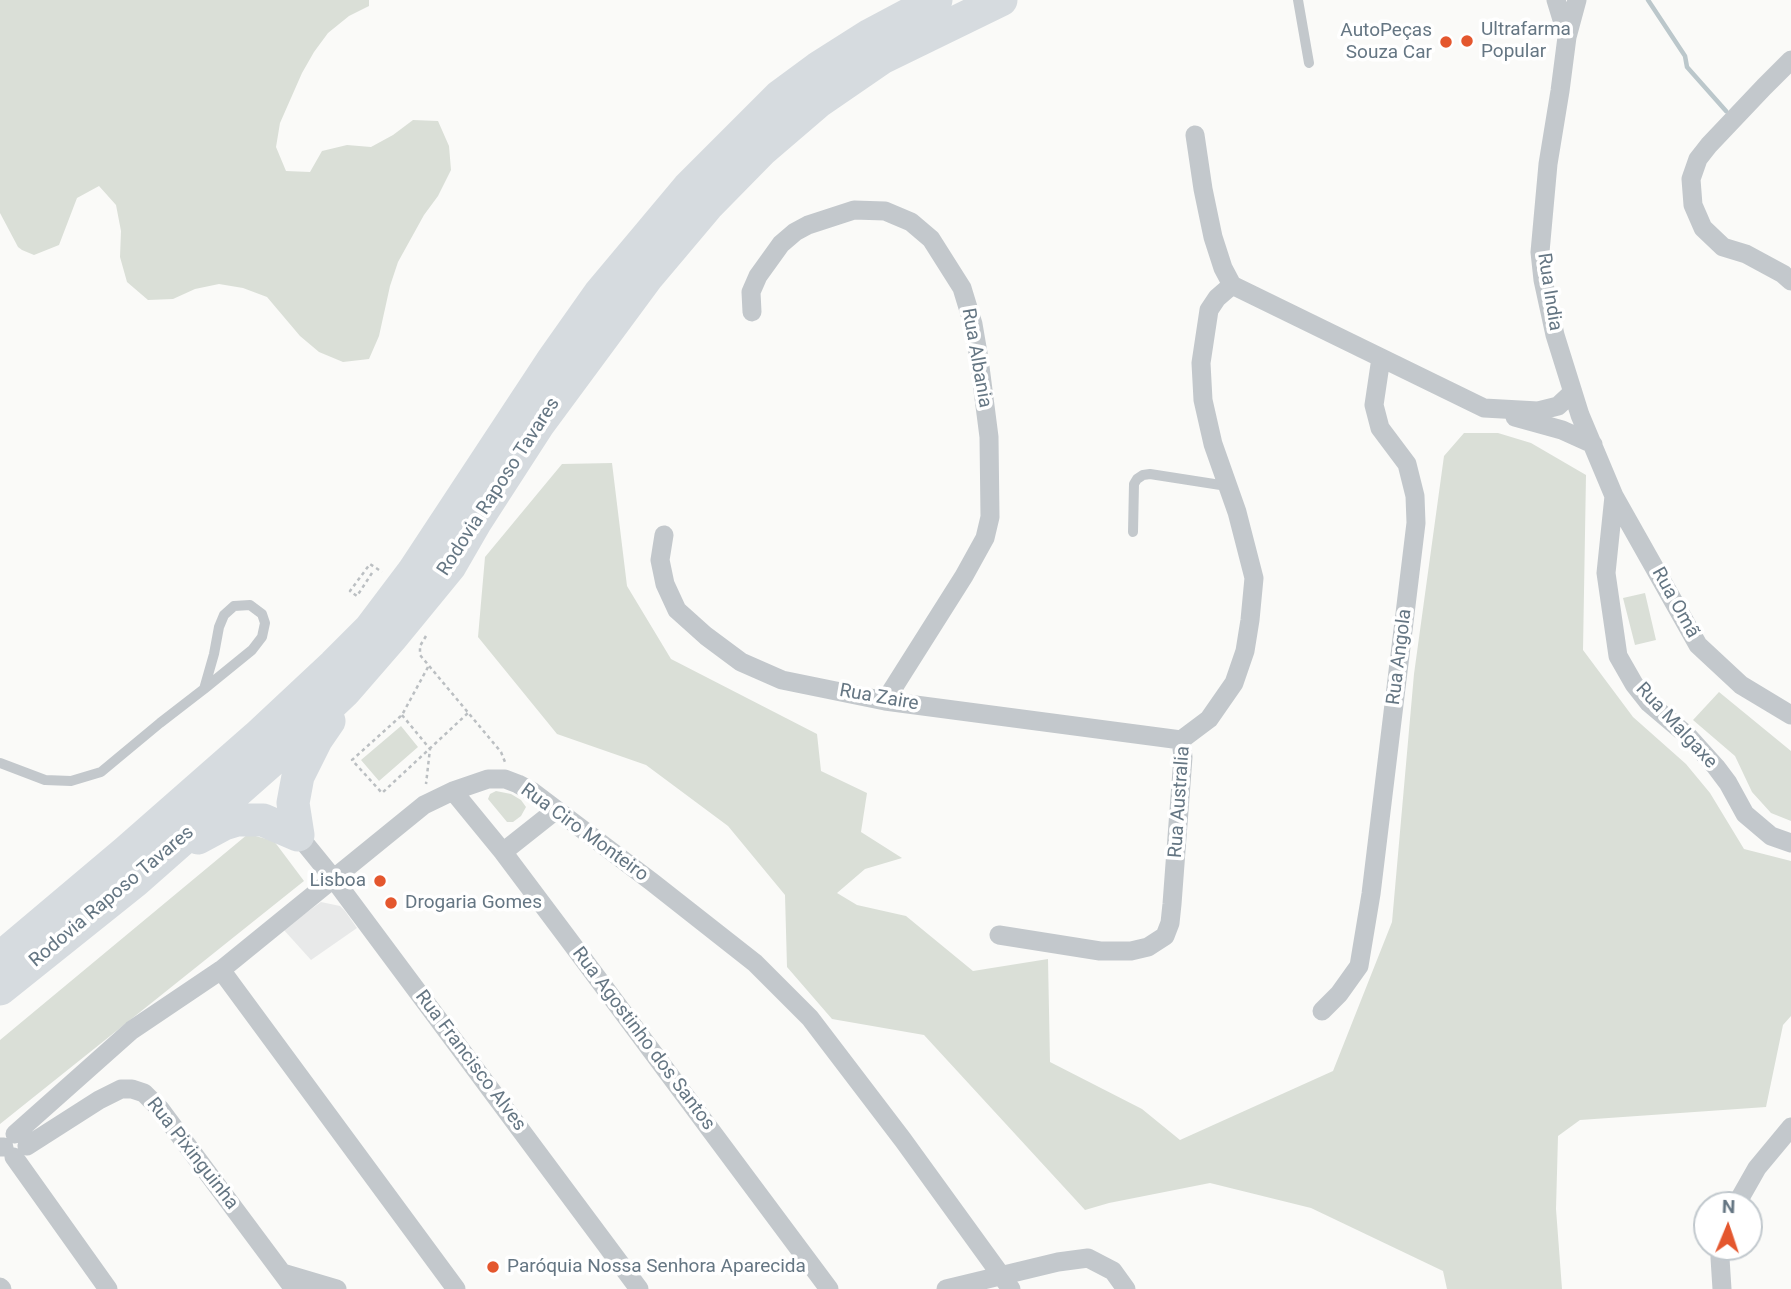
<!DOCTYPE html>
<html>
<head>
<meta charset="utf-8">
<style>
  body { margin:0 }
  #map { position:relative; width:1791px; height:1289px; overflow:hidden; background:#fafaf8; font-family:Roboto,sans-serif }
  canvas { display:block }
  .north { position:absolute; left:1693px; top:1191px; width:70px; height:70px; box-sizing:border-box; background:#fff; border:2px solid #c1c8cd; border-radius:50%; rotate:2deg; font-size:19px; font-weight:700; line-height:28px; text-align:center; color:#657683 }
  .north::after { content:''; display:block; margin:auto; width:24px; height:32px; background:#e4572e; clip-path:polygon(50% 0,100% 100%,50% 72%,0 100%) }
</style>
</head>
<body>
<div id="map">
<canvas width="1791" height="1289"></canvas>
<div class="north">N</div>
</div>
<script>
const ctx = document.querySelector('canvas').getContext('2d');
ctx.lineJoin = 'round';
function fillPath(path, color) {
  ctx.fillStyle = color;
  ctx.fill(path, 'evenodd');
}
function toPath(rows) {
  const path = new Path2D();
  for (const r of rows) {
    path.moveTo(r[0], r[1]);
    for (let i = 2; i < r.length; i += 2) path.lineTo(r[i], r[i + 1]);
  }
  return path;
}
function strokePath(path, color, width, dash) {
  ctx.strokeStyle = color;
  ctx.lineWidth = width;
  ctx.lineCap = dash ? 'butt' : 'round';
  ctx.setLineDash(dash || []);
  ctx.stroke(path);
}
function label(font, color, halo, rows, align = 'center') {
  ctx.font = font + ' Roboto,sans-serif';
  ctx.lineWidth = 7;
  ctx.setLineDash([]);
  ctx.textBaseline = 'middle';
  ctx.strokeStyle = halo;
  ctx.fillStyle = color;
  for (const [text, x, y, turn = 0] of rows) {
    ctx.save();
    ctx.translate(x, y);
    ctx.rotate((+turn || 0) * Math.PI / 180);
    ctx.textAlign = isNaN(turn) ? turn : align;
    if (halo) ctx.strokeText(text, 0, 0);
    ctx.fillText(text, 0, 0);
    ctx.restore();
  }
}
fillPath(toPath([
  [321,902,340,906,345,911,357,928,311,960,283,929]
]), '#e8e9e9');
fillPath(toPath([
  [0,0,369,0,369,6,349,16,328,33,314,52,302,73,280,123,276,147,286,171,310,172,322,151,347,145,371,147,393,135,413,120,438,121,449,146,451,170,438,196,424,215,398,262,390,286,379,336,369,359,343,362,319,352,300,336,267,297,243,288,219,284,195,289,173,299,148,300,127,282,120,257,121,231,116,205,99,186,77,198,59,245,34,255,22,250,18,247,0,213],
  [1464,433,1498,433,1531,443,1586,475,1583,650,1633,717,1686,764,1710,793,1744,849,1791,861,1791,1016,1783,1025,1766,1107,1580,1120,1558,1136,1556,1209,1562,1289,1447,1289,1443,1271,1311,1208,1210,1183,1109,1203,1085,1210,924,1035,832,1019,787,967,785,895,728,826,646,765,557,734,478,637,485,557,562,464,612,463,627,586,671,659,817,734,821,771,867,793,861,832,902,858,865,869,837,893,857,905,906,916,973,971,1048,959,1050,1062,1142,1109,1180,1140,1333,1071,1392,922,1414,674,1444,456],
  [1645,593,1656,640,1635,645,1623,598],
  [1719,692,1791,751,1791,821,1771,813,1752,792,1735,756,1693,720],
  [401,726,418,747,379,781,361,760],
  [496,791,511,794,521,800,526,807,521,816,513,822,507,822,488,799,490,794],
  [248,834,274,841,304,881,0,1124,0,1040]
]), '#dadfd7');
strokePath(toPath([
  [1648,0,1685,56,1687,67,1726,111]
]), '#bbc7cb', 4.5);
strokePath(toPath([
  [372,573,357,596,350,591,370,564,382,572],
  [426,636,420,646,420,655,501,752,505,762],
  [428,667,402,715,352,760,382,793,468,713],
  [402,715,430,749,426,784]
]), '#bbbfc2', 2.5, [3.5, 3.5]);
strokePath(toPath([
  [1298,0,1309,63],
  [1133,532,1134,484,1137,479,1143,475,1150,474,1227,486],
  [0,763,45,780,71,781,101,772,160,723,204,689,252,650,262,637,265,623,262,614,250,605,234,606,224,615,219,627,214,654,204,689]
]), '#c3c8cc', 10);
strokePath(toPath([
  [1556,0,1567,36],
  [1577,0,1567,37,1560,91,1548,164,1540,252,1543,280,1555,335,1580,415,1614,496,1698,645,1741,685,1791,715],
  [1791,60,1764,87,1709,145,1698,159,1691,179,1693,205,1703,228,1723,247,1746,254,1783,274,1791,281],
  [1195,135,1203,189,1213,237,1223,268,1232,285],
  [1232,285,1484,408,1538,411,1558,406,1573,392],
  [752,312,751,292,758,276,781,244,795,232,808,225,854,210,885,211,911,222,931,239,962,288,973,324,979,359,989,437,990,517,985,538,964,576,885,701],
  [1515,417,1562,430,1593,444],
  [1614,496,1606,573,1618,656,1634,684,1649,703,1688,736,1716,767,1728,783,1745,814,1771,836,1791,843],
  [664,535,660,560,665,584,677,610,706,636,741,662,782,680,885,701,1181,740],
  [453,791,503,852,566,936,829,1289],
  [298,835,333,878,639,1289],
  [503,852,556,810],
  [999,935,1100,951,1131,951,1148,947,1165,936,1170,923,1172,904,1183,757,1181,740,1209,719,1234,683,1245,651,1250,620,1254,578,1237,512,1213,444,1203,400,1201,363,1209,310,1217,298,1232,285],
  [221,970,456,1289],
  [1322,1011,1339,994,1359,966,1371,894,1416,523,1415,496,1407,464,1380,428,1374,405,1381,358],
  [15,1134,132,1030,221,970,424,805,453,791,488,779,505,779,518,784,533,792,652,882,755,963,810,1018,903,1140,1011,1289],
  [27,1146,99,1100,121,1089,132,1089,144,1093,160,1109,294,1289],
  [0,1147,4,1147],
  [14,1157,108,1289],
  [1736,1205,1757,1168,1791,1127],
  [283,1273,337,1289],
  [0,1287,2,1289],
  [946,1289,1058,1262,1088,1258,1113,1271,1126,1289],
  [1722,1289,1720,1258,1722,1247]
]), '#c3c8cc', 19);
strokePath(toPath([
  [298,835,293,803,298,776,316,740,329,721],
  [198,838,224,824,237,820,263,820,298,835],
  [0,958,126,852,257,737,334,665,370,629,413,572,552,361,600,293,688,188,780,96,818,68,870,35,936,0],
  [0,989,135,881,270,762,345,691,391,638,450,566,476,521,538,425,648,276,707,206,762,150,818,102,882,58,1001,0]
]), '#d6dbdf', 33);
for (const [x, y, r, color] of [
  [1467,41,7,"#e4572e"],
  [1446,42,7,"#e4572e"],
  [380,881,7,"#e4572e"],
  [391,903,7,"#e4572e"],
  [493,1267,7,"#e4572e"]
]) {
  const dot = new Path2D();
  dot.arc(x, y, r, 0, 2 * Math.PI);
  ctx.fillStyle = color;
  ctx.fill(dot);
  strokePath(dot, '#fff', 2.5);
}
label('19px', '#657683', '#fff', [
  ["Ultrafarma",1481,30],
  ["Popular",1481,52],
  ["AutoPeças",1432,31,"right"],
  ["Souza Car",1432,53,"right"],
  ["Lisboa",366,881,"right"],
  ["Drogaria Gomes",405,903],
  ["Paróquia Nossa Senhora Aparecida",507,1267]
], 'left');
label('19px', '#657683', '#fff', [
  ["Rua India",1549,292,81],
  ["Rua Albania",976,358,80],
  ["Rodovia Raposo Tavares",499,487,-57],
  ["Rua Omã",1675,603,61],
  ["Rua Angola",1400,657,-83],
  ["Rua Zaire",879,698,10],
  ["Rua Malgaxe",1676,726,47],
  ["Rua Australia",1180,802,-86],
  ["Rua Ciro Monteiro",584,833,36],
  ["Rodovia Raposo Tavares",112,897,-40],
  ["Rua Agostinho dos Santos",643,1039,53],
  ["Rua Francisco Alves",470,1061,53],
  ["Rua Pixinguinha",192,1154,52]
]);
</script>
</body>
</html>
